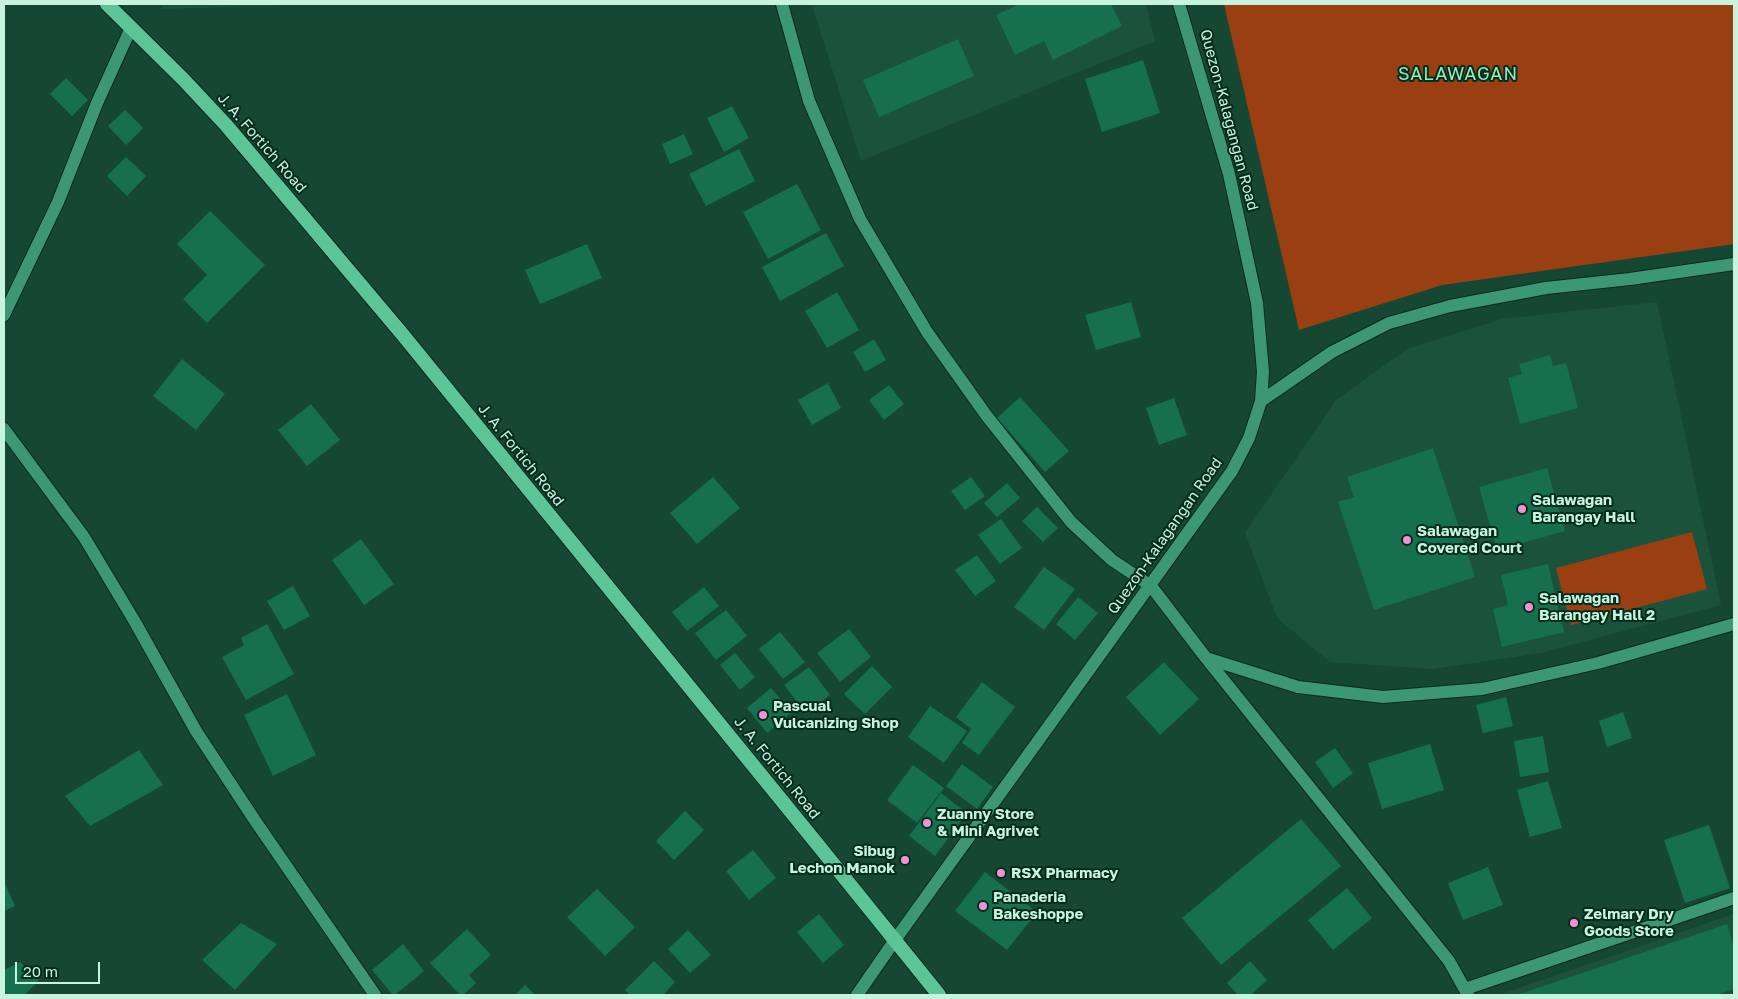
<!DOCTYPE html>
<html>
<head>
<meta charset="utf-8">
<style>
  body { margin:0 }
  #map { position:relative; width:1738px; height:999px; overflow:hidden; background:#164733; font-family:"Golos Text",sans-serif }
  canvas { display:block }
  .frame { position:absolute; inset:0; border:5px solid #c8f3dd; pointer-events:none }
  .scale { position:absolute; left:15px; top:962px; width:85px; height:22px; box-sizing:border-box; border:2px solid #c8f3dd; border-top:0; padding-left:6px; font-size:15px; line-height:18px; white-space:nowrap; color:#c8f3dd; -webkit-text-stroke:4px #032c1c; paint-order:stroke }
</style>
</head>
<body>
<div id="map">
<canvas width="1738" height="999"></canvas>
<div class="frame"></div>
<div class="scale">20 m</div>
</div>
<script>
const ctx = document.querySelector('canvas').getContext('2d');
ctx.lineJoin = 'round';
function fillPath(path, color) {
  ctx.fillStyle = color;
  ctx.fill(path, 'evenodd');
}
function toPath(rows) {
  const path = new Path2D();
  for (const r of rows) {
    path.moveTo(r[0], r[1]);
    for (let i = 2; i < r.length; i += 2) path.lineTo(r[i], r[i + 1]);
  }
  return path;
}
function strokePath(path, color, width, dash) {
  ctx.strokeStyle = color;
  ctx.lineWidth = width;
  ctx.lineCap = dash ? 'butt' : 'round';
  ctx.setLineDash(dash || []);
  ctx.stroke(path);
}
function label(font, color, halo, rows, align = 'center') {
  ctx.font = font + ' "Golos Text",sans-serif';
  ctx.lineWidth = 4;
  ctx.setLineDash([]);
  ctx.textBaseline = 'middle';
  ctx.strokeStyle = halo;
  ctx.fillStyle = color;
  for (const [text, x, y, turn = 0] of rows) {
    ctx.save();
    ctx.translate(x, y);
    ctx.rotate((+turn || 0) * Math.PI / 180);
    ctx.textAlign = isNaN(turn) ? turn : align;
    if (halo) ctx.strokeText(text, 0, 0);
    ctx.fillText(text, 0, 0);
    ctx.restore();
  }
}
fillPath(toPath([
  [164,4,336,4,162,9],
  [816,4,1146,4,1155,41,861,161,812,5],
  [1657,302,1721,605,1541,653,1433,669,1330,662,1277,618,1245,533,1336,400,1407,349,1502,319],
  [1734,914,1734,995,1505,995,1504,993]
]), '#1b523b');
fillPath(toPath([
  [1224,4,1734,4,1734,244,1442,285,1299,330],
  [1692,532,1707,589,1571,625,1556,568]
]), '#9a3f11');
fillPath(toPath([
  [1019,4,1111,4,1122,26,1053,60,1044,41,1015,55,996,15],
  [958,39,974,76,879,117,863,80],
  [1143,60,1160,113,1102,132,1085,79],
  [66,78,88,100,72,116,50,94],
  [732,106,749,138,724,152,707,118],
  [125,110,143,128,126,145,108,126],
  [684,134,693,154,670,164,662,144],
  [739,149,755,181,706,206,689,174],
  [126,157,146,176,127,196,107,176],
  [797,184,821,230,768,259,743,212],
  [210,211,265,265,207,323,183,299,207,275,177,244],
  [826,233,844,266,780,301,762,267],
  [587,244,602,278,540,304,525,270],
  [837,292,859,330,827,348,805,311],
  [1131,302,1141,337,1096,350,1085,315],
  [874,339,886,360,865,372,853,352],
  [1550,355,1553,366,1566,363,1578,408,1520,424,1508,378,1522,374,1519,364],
  [182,359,225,394,196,430,153,396],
  [828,383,841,408,812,425,798,400],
  [889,385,904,404,884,420,869,400],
  [1020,397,1069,451,1045,472,997,418],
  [1174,398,1187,435,1159,445,1146,408],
  [311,404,340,440,307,466,278,430],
  [1433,448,1475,577,1374,610,1338,502,1354,497,1347,477],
  [1547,468,1565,531,1497,550,1479,487],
  [713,477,740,508,697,544,670,513],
  [971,477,985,496,965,510,951,491],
  [1007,483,1020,498,997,517,984,503],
  [1037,507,1058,528,1043,542,1022,521],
  [1001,519,1022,548,1000,564,978,535],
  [361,539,394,584,364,605,332,560],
  [977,555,996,581,975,596,955,570],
  [1548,564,1564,632,1502,647,1493,609,1508,605,1501,575],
  [1044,567,1075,589,1044,630,1014,607],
  [293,586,310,616,284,630,267,601],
  [704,587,719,606,687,631,672,612],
  [1078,597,1098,613,1075,640,1056,624],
  [726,610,747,636,716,660,695,633],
  [267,624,294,674,246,700,222,657,244,645,241,638],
  [849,629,871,657,840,682,817,653],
  [780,632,805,662,783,679,759,649],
  [735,653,755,677,740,690,720,665],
  [1164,662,1199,699,1160,735,1126,697],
  [872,666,892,687,865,714,844,694],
  [809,667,830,695,806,713,784,685],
  [982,682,1015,707,979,755,962,743,971,729,956,717],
  [771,688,792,712,767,733,747,708],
  [287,694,316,755,273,776,244,715],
  [1506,697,1513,726,1483,733,1476,705],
  [930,706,967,731,944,763,908,737],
  [1623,712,1632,738,1607,747,1599,721],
  [1543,736,1549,772,1520,777,1514,741],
  [1430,744,1444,790,1382,809,1368,763],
  [1335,748,1353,773,1333,788,1315,762],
  [139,750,163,785,90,826,65,796],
  [962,764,993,787,977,809,946,786],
  [913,765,944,788,917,823,887,800],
  [1548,781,1562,828,1530,837,1517,790],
  [941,793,967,813,935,856,909,836],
  [685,811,704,830,674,860,656,841],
  [1301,819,1341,866,1221,965,1182,918],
  [1709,825,1730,888,1685,903,1664,840],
  [753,850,776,878,749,900,726,871],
  [1488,867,1503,905,1463,920,1448,883],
  [985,872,1037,912,1007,950,955,911],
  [4,881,15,906,4,911],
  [1347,888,1372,918,1333,950,1308,920],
  [597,889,635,927,605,956,567,917],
  [819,914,844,945,823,963,797,932],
  [241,923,277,944,235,990,202,960],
  [1727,924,1734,947,1734,989,1716,995,1517,995],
  [467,929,491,955,469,975,476,983,463,995,460,995,430,963],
  [688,930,711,955,690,973,668,949],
  [403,944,424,971,395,995,393,995,372,970],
  [654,961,675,982,663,995,630,995,625,990],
  [1250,961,1267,980,1251,995,1238,995,1227,983],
  [20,962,39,981,24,995,4,995,4,970],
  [525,985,535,995,515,995]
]), '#166f4e');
const minor = toPath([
  [782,4,809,101,860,219,927,332,986,415,1071,522,1112,560,1151,586,1206,658,1449,961,1468,995],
  [4,315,58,202,97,103,131,28],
  [1261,401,1332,352,1389,323,1450,306,1546,288,1630,279,1734,264],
  [4,429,84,537,135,622,196,731,256,822,375,995],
  [1206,658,1298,687,1383,697,1482,689,1598,663,1734,624],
  [1465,989,1734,898],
  [857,995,895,940]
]);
const secondary = toPath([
  [895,940,1232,471,1249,438,1261,401,1263,372,1257,303,1229,174,1179,4]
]);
const trunk = toPath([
  [107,4,183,79,226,125,403,335,818,845,939,995]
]);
strokePath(minor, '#0d2a1e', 14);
strokePath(secondary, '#0d2a1e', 14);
strokePath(trunk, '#0d2a1e', 16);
strokePath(minor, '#3c9872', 12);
strokePath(secondary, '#3c9872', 12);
strokePath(trunk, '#5cc597', 14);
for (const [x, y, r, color] of [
  [1522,509,5,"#f690d0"],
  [1407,540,5,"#f690d0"],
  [1529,607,5,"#f690d0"],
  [763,715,5,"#f690d0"],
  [927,823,5,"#f690d0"],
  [905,860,5,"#f690d0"],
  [1001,873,5,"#f690d0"],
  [983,906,5,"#f690d0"],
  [1574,923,5,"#f690d0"]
]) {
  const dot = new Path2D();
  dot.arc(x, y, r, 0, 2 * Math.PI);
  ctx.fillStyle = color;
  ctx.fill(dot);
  strokePath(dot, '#032c1c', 2);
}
label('15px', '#c8f3dd', '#032c1c', [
  ["Quezon-Kalagangan Road",1229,120,75],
  ["J. A. Fortich Road",262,143,49],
  ["J. A. Fortich Road",521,455,51],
  ["Quezon-Kalagangan Road",1165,536,-55],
  ["J. A. Fortich Road",777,768,51]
]);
label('bold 15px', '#c8f3dd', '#032c1c', [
  ["Salawagan",1532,500],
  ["Barangay Hall",1532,517],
  ["Salawagan",1417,531],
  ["Covered Court",1417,548],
  ["Salawagan",1539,598],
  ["Barangay Hall 2",1539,615],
  ["Pascual",773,706],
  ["Vulcanizing Shop",773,723],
  ["Zuanny Store",937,814],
  ["& Mini Agrivet",937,831],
  ["Sibug",895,851,"right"],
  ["Lechon Manok",895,868,"right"],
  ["RSX Pharmacy",1011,873],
  ["Panaderia",993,897],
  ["Bakeshoppe",993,914],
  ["Zelmary Dry",1584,914],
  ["Goods Store",1584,931]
], 'left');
ctx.letterSpacing = '1px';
label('18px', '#91ebc0', '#032c1c', [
  ["SALAWAGAN",1458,74]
]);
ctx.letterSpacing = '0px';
</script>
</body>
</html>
